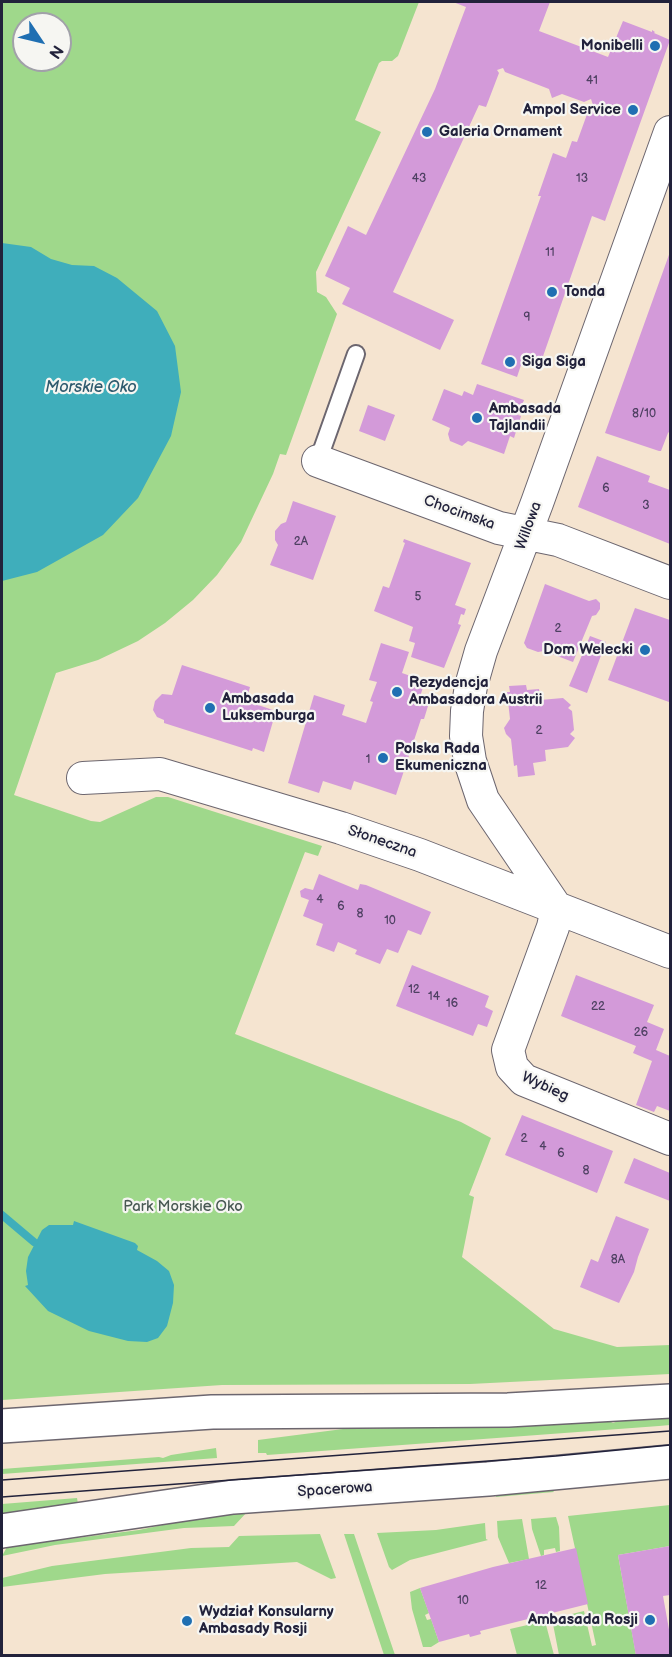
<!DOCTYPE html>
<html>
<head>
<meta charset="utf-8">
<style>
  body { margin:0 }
  #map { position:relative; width:672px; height:1657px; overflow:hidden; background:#f5e4d0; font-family:"Balsamiq Sans",sans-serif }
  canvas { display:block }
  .frame { position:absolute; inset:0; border:3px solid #22223b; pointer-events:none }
  .north { position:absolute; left:12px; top:12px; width:60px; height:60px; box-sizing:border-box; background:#f6f6f2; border:2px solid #a1a1a9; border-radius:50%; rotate:125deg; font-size:16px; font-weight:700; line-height:24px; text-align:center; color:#22223b }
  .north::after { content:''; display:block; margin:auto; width:21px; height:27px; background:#1f6fb2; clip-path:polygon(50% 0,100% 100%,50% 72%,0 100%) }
</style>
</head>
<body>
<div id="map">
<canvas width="672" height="1657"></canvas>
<div class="frame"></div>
<div class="north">N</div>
</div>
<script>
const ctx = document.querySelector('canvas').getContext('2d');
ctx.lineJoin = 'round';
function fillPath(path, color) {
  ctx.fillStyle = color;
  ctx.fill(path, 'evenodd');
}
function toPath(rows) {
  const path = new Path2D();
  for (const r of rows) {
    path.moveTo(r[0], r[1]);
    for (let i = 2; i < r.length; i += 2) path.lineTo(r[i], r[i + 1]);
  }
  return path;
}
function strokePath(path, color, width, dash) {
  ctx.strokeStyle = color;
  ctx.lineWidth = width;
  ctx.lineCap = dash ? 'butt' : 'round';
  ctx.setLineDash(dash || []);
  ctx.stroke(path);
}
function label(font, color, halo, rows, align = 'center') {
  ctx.font = font + ' "Balsamiq Sans",sans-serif';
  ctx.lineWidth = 4.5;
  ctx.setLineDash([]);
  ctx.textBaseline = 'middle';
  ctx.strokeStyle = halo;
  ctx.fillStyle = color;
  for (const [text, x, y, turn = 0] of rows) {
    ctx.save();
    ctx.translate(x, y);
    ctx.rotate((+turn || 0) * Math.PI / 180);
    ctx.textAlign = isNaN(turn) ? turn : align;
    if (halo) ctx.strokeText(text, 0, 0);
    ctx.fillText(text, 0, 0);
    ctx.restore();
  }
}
fillPath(toPath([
  [2,2,419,2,398,56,392,61,382,61,379,63,355,120,381,132,316,272,317,292,326,297,337,314,286,455,280,454,273,474,241,542,217,575,193,600,165,623,138,641,98,660,56,673,14,795,91,821,100,822,156,797,168,797,322,846,318,856,305,852,235,1034,461,1122,491,1138,469,1195,474,1197,462,1257,554,1329,617,1347,670,1345,670,1374,470,1384,222,1385,2,1400],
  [24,24,60,24,60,60,24,60],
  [670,1417,670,1425,659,1426,267,1455,266,1453,258,1453,258,1440,343,1429,505,1426,609,1421,613,1423,621,1420],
  [216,1448,217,1458,2,1474,2,1469,159,1457,163,1458,171,1455],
  [550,1487,554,1492,496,1497,497,1492],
  [77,1498,78,1504,2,1514,2,1504],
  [670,1505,670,1546,618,1555,636,1655,559,1655,552,1619,584,1611,592,1646,596,1645,568,1516],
  [308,1507,310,1510,248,1511,234,1526,184,1528,55,1545,2,1556,7,1547,139,1530,233,1510],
  [556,1517,559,1527,560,1551,556,1552,555,1548,544,1550,544,1555,541,1556,532,1529,531,1519],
  [522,1519,529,1559,509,1563,498,1537,497,1521],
  [485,1523,486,1539,488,1540,410,1560,392,1570,389,1567,377,1533,436,1530],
  [320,1534,336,1578,331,1579,297,1562,105,1574,2,1587,2,1578,52,1566,191,1548,229,1547,239,1536],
  [344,1534,354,1534,395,1655,384,1655],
  [420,1588,429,1613,425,1615,427,1620,431,1619,439,1642,431,1647,423,1647,412,1609,410,1592],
  [545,1621,554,1655,517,1655,510,1629]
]), '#9fd88b');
fillPath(toPath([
  [2,243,31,247,51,259,72,265,94,266,117,278,157,311,175,346,181,392,171,436,138,498,103,535,37,572,2,581],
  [74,1221,135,1243,138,1246,137,1250,157,1261,169,1271,174,1285,173,1303,167,1326,158,1338,147,1342,128,1341,89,1331,48,1311,25,1286,28,1285,26,1271,28,1257,42,1230,49,1225,73,1225]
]), '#3faebb');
strokePath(toPath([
  [2,1215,34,1242]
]), '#3faebb', 8);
fillPath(toPath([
  [453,2,550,2,539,31,608,57,623,21,652,32,652,30,655,32,654,33,670,40,605,221,592,216,541,362,524,356,517,377,481,364,541,196,538,196,553,153,566,158,572,141,577,142,590,106,593,105,591,99,584,102,562,94,552,98,549,89,505,72,503,68,497,70,499,73,486,107,479,105,393,292,454,320,440,350,342,304,350,288,325,276,348,226,366,235,435,89,466,7],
  [670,252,670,431,668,433,661,451,659,451,605,433],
  [477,384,524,400,518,415,521,416,514,438,510,436,504,454,468,441,462,446,450,441,448,434,450,428,432,420,444,389,462,396,464,391,473,395],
  [368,405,395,415,385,441,359,431],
  [597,456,650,476,648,482,670,490,670,544,578,507],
  [293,501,336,516,313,580,270,565,278,545,275,540,275,531,281,524,286,522],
  [404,539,471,563,455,605,466,609,464,615,461,614,458,624,461,625,459,630,444,668,411,657,415,643,409,641,413,627,374,611,383,586,389,588,405,543,403,542],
  [545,584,589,601,596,599,600,603,600,609,596,615,592,616,573,662,544,651,538,652,527,648,524,643],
  [635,608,670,620,670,697,669,702,608,680],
  [590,636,606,642,587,693,569,686],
  [381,643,409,652,402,673,425,681,418,703,428,706,424,719,421,719,396,795,354,781,351,790,323,781,319,793,288,783,314,695,345,705,342,715,366,723,373,702,370,701,377,682,369,680],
  [182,665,250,687,246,701,276,711,264,752,253,748,252,751,164,723,164,720,157,717,153,710,155,701,162,694,172,695],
  [526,685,527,690,539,689,540,700,563,698,571,705,568,708,572,711,574,730,570,734,575,738,568,747,545,750,546,761,533,763,535,775,518,777,517,765,514,766,511,739,506,734,504,728,510,719,507,692,510,692,509,686],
  [319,874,358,890,360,884,366,885,431,912,421,935,408,930,398,953,387,949,380,964,355,954,357,950,338,942,334,952,316,945,323,924,303,916,309,900,301,897,300,891,305,888,313,890],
  [412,965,489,996,485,1007,493,1011,487,1027,478,1024,473,1036,396,1006],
  [576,975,654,1005,647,1022,664,1029,656,1050,670,1056,670,1111,657,1106,654,1112,636,1105,652,1061,633,1053,636,1046,561,1016],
  [522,1115,613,1151,597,1193,505,1155],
  [634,1158,670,1173,670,1201,624,1183],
  [616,1216,649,1229,638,1257,634,1272,619,1303,580,1287,591,1259,598,1262],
  [670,1546,670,1595,663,1596,670,1635,670,1656,636,1656,618,1555],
  [576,1548,588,1604,480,1631,481,1634,470,1637,469,1634,439,1642,420,1588,493,1567]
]), '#d39ad9');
const lane = toPath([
  [318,461,356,354]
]);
const street = toPath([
  [670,132,537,503,481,651,471,686,467,711,466,736,470,761,483,800,557,909,553,927,508,1050,512,1067,524,1080,670,1139],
  [318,461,499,528,558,540,670,583],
  [83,778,160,774,341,828,420,855,670,952]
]);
const secondary = toPath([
  [2,1426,212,1412,508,1410,670,1401],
  [2,1531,233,1497,488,1479,670,1462]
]);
strokePath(lane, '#6c666f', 20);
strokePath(street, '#6c666f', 34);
strokePath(secondary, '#6c666f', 36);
strokePath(lane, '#fff', 16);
strokePath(street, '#fff', 32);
strokePath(secondary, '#fff', 33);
strokePath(toPath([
  [2,1480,670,1431],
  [2,1497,556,1456,670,1445]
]), '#22223b', 1.5);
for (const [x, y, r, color] of [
  [655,46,6,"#1f6fb2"],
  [633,110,6,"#1f6fb2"],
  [427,132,6,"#1f6fb2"],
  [552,292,6,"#1f6fb2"],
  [510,362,6,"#1f6fb2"],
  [477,418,6,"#1f6fb2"],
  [645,650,6,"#1f6fb2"],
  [397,692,6,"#1f6fb2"],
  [210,708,6,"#1f6fb2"],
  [383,758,6,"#1f6fb2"],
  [650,1620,6,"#1f6fb2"],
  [187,1621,6,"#1f6fb2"]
]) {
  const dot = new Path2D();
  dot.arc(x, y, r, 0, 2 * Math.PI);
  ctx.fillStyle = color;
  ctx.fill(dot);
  strokePath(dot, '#f6f6f2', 2);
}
label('12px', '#4e4062', null, [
  ["41",592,81],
  ["43",419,179],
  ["13",582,179],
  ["11",550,253],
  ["9",527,318],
  ["8/10",644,414],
  ["6",606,489],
  ["3",646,506],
  ["2A",301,542],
  ["5",418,597],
  ["2",558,629],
  ["2",539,731],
  ["1",368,760],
  ["4",320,900],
  ["6",341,907],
  ["8",360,914],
  ["10",390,921],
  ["12",414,990],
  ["14",434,997],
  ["16",452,1004],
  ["22",598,1007],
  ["26",641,1033],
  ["2",524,1139],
  ["4",543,1147],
  ["6",561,1154],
  ["8",586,1171],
  ["8A",618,1260],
  ["12",541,1586],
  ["10",463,1601]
]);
label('bold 15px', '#22223b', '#f6f6f2', [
  ["Monibelli",643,46,"right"],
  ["Ampol Service",621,110,"right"],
  ["Galeria Ornament",439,132],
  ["Tonda",564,292],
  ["Siga Siga",522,362],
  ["Ambasada",489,409],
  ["Tajlandii",489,426],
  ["Dom Welecki",633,650,"right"],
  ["Rezydencja",409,683],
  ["Ambasadora Austrii",409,700],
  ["Ambasada",222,699],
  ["Luksemburga",222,716],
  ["Polska Rada",395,749],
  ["Ekumeniczna",395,766],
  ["Wydział Konsularny",199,1612],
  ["Ambasady Rosji",199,1629],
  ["Ambasada Rosji",638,1620,"right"]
], 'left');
label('15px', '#22223b', '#f6f6f2', [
  ["Chocimska",459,513,20],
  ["Willowa",529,526,-70],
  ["Słoneczna",382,842,19],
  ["Wybieg",545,1087,25],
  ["Spacerowa",335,1490,-4]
]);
label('15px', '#485953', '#f6f6f2', [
  ["Park Morskie Oko",183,1207]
]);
label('italic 16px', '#2e5a6e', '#f6f6f2', [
  ["Morskie Oko",91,388]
]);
</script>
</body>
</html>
